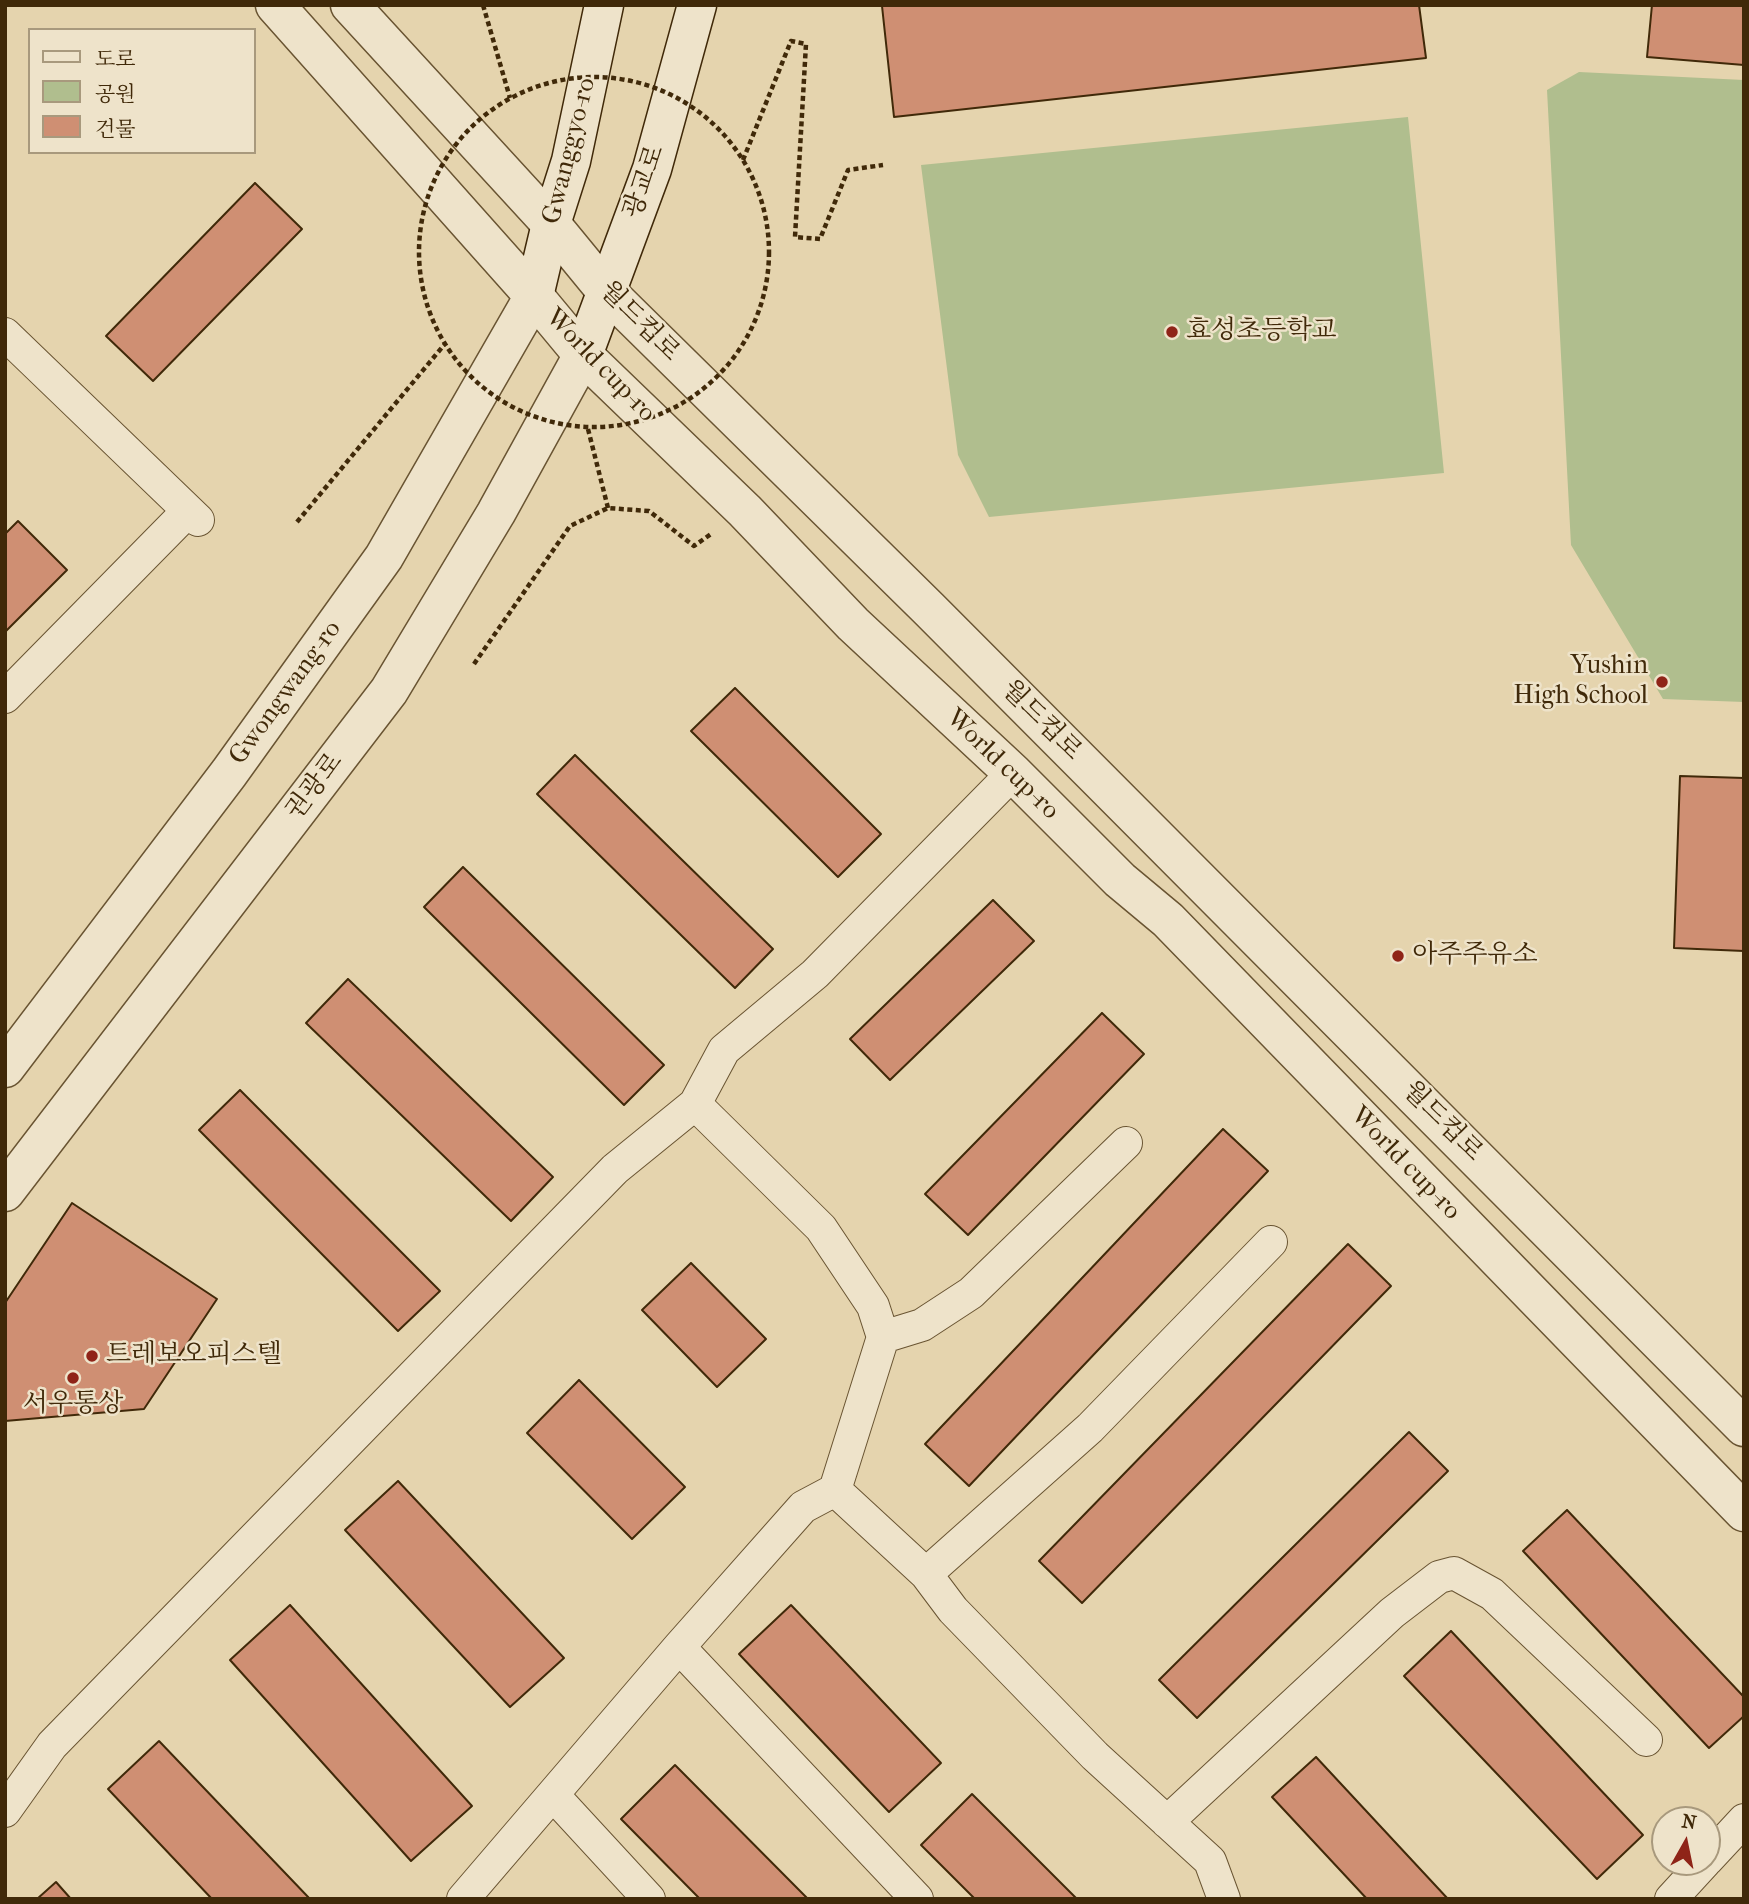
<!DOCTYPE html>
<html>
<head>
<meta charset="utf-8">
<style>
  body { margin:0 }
  #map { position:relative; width:1749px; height:1904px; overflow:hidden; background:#e5d4ae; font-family:"IM FELL French Canon","Noto Serif KR",serif }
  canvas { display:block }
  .frame { position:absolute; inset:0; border:7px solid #402909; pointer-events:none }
  .legend { position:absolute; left:28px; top:28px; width:228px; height:126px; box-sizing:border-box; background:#eee3ca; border:2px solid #a8997d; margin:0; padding:9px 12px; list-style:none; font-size:21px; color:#402909 }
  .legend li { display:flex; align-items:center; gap:14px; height:35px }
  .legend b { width:35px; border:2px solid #a8997d }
  .north { position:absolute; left:1651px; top:1806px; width:70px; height:70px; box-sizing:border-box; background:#eee3ca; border:2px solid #a8997d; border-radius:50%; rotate:9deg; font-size:19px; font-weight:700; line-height:28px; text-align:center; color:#402909 }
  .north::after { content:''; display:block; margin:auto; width:24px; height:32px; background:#8f2418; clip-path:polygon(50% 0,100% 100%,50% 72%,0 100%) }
</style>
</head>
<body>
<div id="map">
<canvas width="1749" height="1904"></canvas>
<div class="frame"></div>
<ul class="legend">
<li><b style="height:9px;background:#eee3ca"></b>도로</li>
<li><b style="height:19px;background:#b0be8e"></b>공원</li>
<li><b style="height:19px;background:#cf8f73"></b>건물</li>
</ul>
<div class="north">N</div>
</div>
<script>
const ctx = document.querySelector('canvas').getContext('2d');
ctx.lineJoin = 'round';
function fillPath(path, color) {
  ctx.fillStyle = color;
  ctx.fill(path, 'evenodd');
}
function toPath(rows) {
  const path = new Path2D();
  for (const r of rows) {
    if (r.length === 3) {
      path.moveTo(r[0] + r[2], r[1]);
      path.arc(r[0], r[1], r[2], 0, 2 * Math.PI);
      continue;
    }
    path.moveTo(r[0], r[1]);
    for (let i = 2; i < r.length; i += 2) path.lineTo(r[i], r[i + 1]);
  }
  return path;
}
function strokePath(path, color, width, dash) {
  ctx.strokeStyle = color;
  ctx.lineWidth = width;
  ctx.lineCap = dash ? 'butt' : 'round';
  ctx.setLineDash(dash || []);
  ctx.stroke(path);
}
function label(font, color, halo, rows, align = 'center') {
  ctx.font = font + ' "IM FELL French Canon","Noto Serif KR",serif';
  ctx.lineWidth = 5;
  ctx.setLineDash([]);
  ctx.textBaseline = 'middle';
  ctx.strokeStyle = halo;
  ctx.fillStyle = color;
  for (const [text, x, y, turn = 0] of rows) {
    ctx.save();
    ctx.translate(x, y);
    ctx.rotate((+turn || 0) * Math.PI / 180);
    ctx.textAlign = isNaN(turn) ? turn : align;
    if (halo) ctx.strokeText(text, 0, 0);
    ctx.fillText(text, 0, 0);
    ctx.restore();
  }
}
fillPath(toPath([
  [1579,72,1744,80,1744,702,1663,699,1571,545,1547,90],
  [1408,117,1444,473,989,517,958,455,921,165]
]), '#b0be8e');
const building = toPath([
  [1419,5,1426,58,894,117,882,6,1419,5],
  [1652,5,1744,5,1744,65,1647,57,1652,5],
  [255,183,302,229,153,381,106,336,255,183],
  [18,521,67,570,5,632,5,534,18,521],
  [735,688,881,834,838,877,691,731,735,688],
  [575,755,773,949,735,988,537,794,575,755],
  [1680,776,1744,778,1744,951,1674,948,1680,776],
  [463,867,664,1065,624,1105,424,907,463,867],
  [993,900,1034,941,890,1080,850,1039,993,900],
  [348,979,553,1177,511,1221,306,1023,348,979],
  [1102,1013,1144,1054,968,1235,925,1194,1102,1013],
  [240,1090,440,1291,398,1331,199,1130,240,1090],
  [1223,1129,1268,1171,969,1486,925,1444,1223,1129],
  [72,1203,217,1299,144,1409,5,1421,5,1303,72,1203],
  [1348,1244,1391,1286,1082,1603,1039,1561,1348,1244],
  [691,1263,766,1339,717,1387,642,1310,691,1263],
  [579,1380,685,1487,632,1539,527,1433,579,1380],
  [1409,1432,1448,1471,1197,1718,1159,1680,1409,1432],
  [398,1481,564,1658,510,1707,345,1530,398,1481],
  [1567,1510,1744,1697,1744,1716,1709,1748,1523,1551,1567,1510],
  [290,1605,472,1806,411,1861,230,1660,290,1605],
  [791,1605,941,1763,889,1812,739,1654,791,1605],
  [1451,1631,1643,1835,1597,1879,1404,1676,1451,1631],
  [159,1741,310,1899,212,1899,108,1789,159,1741],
  [1316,1757,1448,1899,1367,1899,1272,1797,1316,1757],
  [675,1765,808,1899,700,1899,621,1819,675,1765],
  [972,1794,1077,1899,975,1899,921,1845,972,1794],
  [56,1882,71,1899,37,1899,56,1882]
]);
fillPath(building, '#cf8f73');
strokePath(building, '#402909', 2);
const minor = toPath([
  [5,334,198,520],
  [5,697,188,511],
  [883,1337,922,1325,971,1293,1126,1143],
  [835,1490,926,1574,953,1610,1095,1756,1210,1861,1224,1899],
  [926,1574,1090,1428,1271,1242],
  [679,1647,917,1899],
  [554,1796,649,1899],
  [5,1811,52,1745,615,1169,695,1104,724,1050,815,974,1013,773],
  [1167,1822,1392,1613,1439,1577,1454,1573,1492,1594,1646,1740],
  [1707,1860,1744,1820],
  [463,1899,679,1647,803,1507,835,1490,883,1337,873,1306,821,1228,695,1104],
  [1671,1899,1705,1862]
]);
const tertiary = toPath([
  [275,5,534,296,583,355,745,511,853,624,1013,773,1120,880,1168,920,1744,1512],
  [350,5,551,224,606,291,929,609,1744,1427],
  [5,1068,229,773,384,557,534,296],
  [5,1192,389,691,496,513,583,355]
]);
const secondary = toPath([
  [534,296,551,224,571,161,604,5],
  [583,355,652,169,697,5]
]);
strokePath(minor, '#695432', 34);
strokePath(tertiary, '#695432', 41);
strokePath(secondary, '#402909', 41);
strokePath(toPath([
  [483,5,510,98],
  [743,160,791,41,806,44,795,237,820,239,848,170,883,165],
  [588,429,608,508],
  [297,522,444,345],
  [474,664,570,526,608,508,649,511,694,546,711,534]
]), '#402909', 4.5, [5, 3.5]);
strokePath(minor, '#eee3ca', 32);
strokePath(tertiary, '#eee3ca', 38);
strokePath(secondary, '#eee3ca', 38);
strokePath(toPath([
  [594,252,175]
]), '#402909', 4.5, [5, 3.5]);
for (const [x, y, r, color] of [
  [1172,332,7,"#8f2418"],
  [1662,682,7,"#8f2418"],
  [1398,956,7,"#8f2418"],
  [92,1356,7,"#8f2418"],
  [73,1378,7,"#8f2418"]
]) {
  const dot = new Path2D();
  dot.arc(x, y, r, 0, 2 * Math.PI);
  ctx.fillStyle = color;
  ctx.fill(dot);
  strokePath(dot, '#eee3ca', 2.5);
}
label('26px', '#402909', '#eee3ca', [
  ["Gwanggyo-ro",570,151,-76],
  ["광교로",645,182,-71],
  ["월드컵로",639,322,45],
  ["World cup-ro",600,366,46],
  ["Gwongwang-ro",286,693,-54],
  ["월드컵로",1041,721,45],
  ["World cup-ro",1002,765,44],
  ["권광로",315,787,-53],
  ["월드컵로",1442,1122,45],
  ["World cup-ro",1405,1164,46]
]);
label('26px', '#402909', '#eee3ca', [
  ["효성초등학교",1186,332],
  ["Yushin",1648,667,"right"],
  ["High School",1648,697,"right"],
  ["아주주유소",1412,956],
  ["트레보오피스텔",106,1356],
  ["서우통상",73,1405,"center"]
], 'left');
</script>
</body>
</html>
